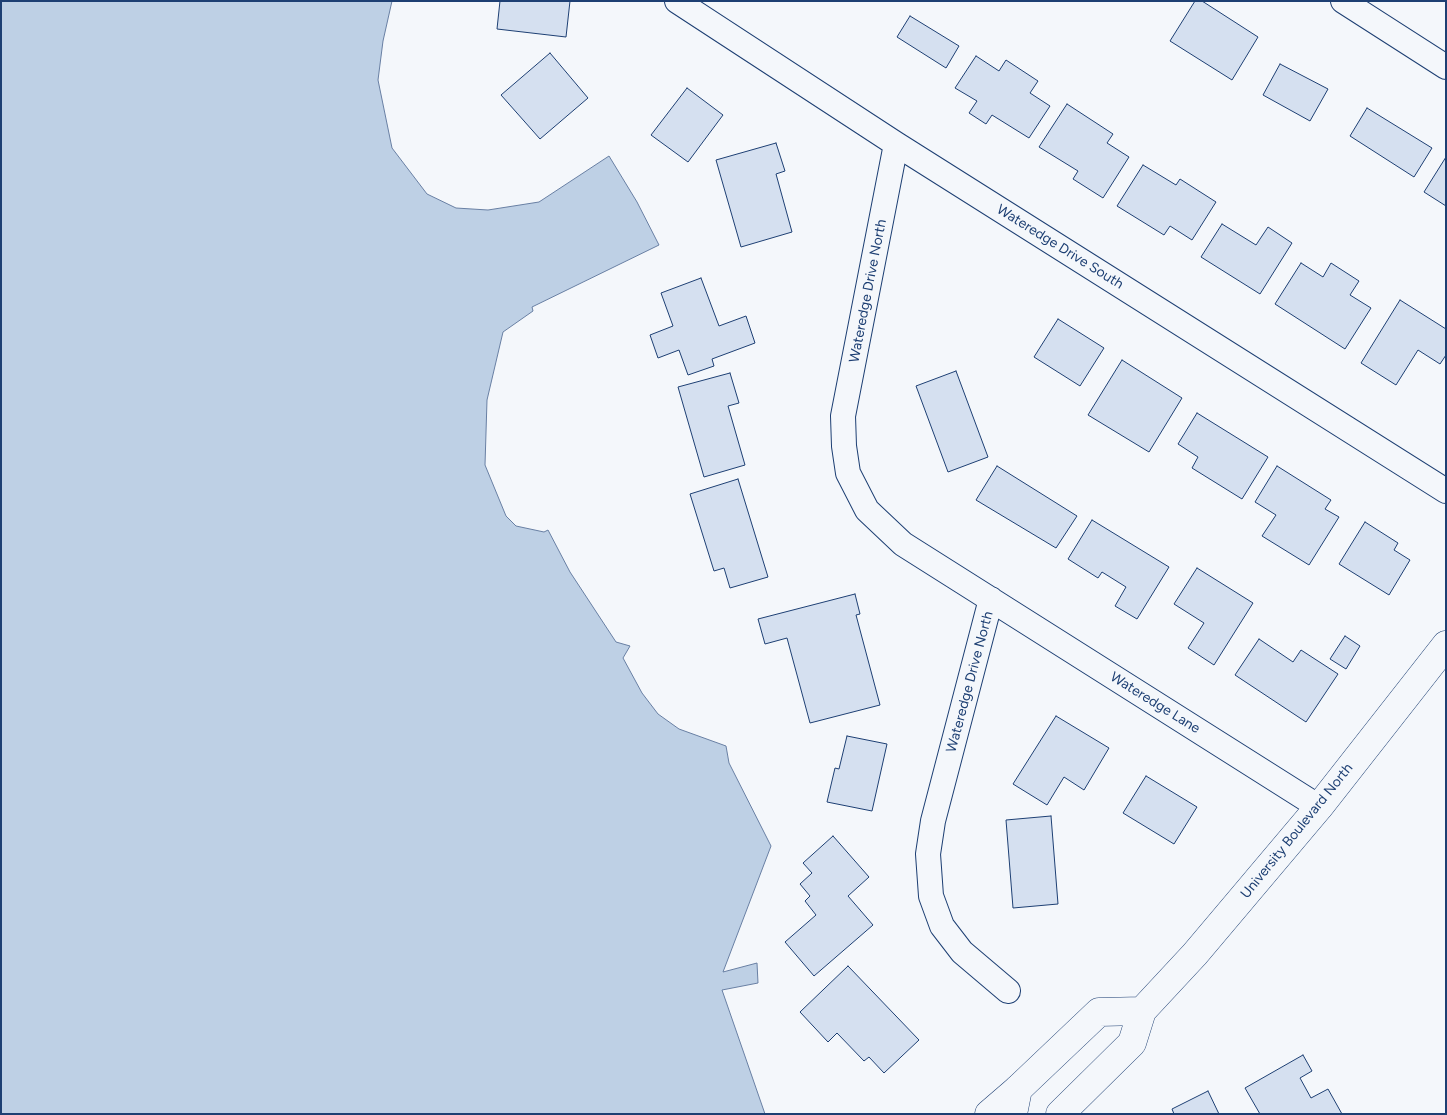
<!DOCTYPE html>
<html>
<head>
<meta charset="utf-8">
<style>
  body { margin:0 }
  #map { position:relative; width:1447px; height:1115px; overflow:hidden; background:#f4f7fb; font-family:Figtree,sans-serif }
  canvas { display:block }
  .frame { position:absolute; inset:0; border:2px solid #1d3f73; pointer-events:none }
</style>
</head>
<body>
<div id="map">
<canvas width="1447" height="1115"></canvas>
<div class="frame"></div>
</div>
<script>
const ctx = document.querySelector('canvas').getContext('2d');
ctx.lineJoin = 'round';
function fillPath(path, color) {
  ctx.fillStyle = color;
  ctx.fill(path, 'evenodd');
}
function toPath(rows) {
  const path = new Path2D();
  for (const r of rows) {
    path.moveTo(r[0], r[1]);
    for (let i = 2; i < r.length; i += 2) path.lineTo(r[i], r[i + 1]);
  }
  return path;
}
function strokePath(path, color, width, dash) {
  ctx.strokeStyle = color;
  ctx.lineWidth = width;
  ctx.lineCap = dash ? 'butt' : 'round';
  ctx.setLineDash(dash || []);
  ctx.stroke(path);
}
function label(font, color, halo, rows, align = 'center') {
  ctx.font = font + ' Figtree,sans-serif';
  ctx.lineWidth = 4;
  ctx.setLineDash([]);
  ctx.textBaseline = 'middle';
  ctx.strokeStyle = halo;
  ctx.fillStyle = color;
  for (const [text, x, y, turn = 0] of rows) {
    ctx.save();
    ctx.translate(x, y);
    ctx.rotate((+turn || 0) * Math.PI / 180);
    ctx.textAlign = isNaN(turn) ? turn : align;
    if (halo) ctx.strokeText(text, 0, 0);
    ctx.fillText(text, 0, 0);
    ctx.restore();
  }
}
const water = toPath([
  [1,1,392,1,383,41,378,80,392,148,427,194,456,208,488,210,539,202,609,156,637,202,659,245,532,307,533,311,503,332,487,400,485,465,506,516,516,526,544,532,548,530,570,572,616,642,630,646,623,658,642,693,658,714,679,729,726,746,729,763,771,846,723,972,757,963,758,983,722,990,765,1114,1,1114,1,1]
]);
fillPath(water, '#bed0e5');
strokePath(water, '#687fa3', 1);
const building = toPath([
  [500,1,570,1,566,37,497,29,500,1],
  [1195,1,1202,1,1258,37,1232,80,1170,41,1195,1],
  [910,16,959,46,946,68,897,37,910,16],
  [550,53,588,98,540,139,501,95,550,53],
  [976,56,999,71,1006,60,1038,81,1030,93,1050,106,1029,138,992,115,986,124,969,113,977,101,955,88,976,56],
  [1280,64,1328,89,1310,121,1263,95,1280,64],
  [687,88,723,115,688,162,651,135,687,88],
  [1067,104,1113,134,1107,143,1129,157,1103,198,1073,179,1078,171,1039,147,1067,104],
  [1367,108,1432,148,1414,177,1350,136,1367,108],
  [776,143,785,171,776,174,792,232,741,247,716,160,776,143],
  [1446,157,1446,206,1424,192,1446,157],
  [1143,165,1176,185,1180,179,1216,202,1192,240,1170,226,1164,235,1117,206,1143,165],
  [1222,224,1256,245,1268,227,1292,243,1260,294,1201,257,1222,224],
  [1301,263,1323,277,1331,263,1359,281,1350,295,1371,308,1345,349,1275,304,1301,263],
  [701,278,719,326,746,316,755,343,712,359,714,366,688,375,679,350,658,358,650,335,673,326,661,293,701,278],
  [1400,300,1446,329,1446,355,1440,364,1418,350,1396,385,1361,363,1400,300],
  [1058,319,1104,348,1080,386,1034,357,1058,319],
  [1122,360,1182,398,1149,452,1088,415,1122,360],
  [956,371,988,457,948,472,916,386,956,371],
  [730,373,739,403,728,406,745,465,704,477,678,387,730,373],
  [1197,413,1268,457,1242,499,1192,468,1198,457,1178,444,1197,413],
  [997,466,1077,516,1056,548,976,500,997,466],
  [1277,466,1331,500,1325,509,1339,517,1309,565,1262,536,1276,515,1255,502,1277,466],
  [738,479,768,577,730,588,724,568,714,571,690,494,738,479],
  [1092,520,1169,567,1137,619,1115,606,1126,587,1102,572,1098,578,1068,559,1092,520],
  [1365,522,1398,543,1394,550,1410,560,1389,595,1339,564,1365,522],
  [1197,568,1253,603,1214,665,1188,648,1204,623,1174,604,1197,568],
  [855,594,860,614,856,615,880,705,810,723,787,638,765,644,758,619,855,594],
  [1345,636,1360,646,1346,669,1330,659,1345,636],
  [1259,639,1293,662,1301,650,1338,674,1306,722,1235,675,1259,639],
  [1056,716,1109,748,1084,790,1064,777,1047,805,1013,784,1056,716],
  [847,736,887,744,872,811,827,802,835,768,839,769,847,736],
  [1146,776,1197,807,1174,844,1123,813,1146,776],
  [1051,816,1058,904,1013,908,1006,820,1051,816],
  [833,836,869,877,848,896,873,925,814,976,785,942,816,915,805,901,810,896,800,884,812,873,803,863,833,836],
  [848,966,919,1040,884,1073,869,1057,864,1061,837,1033,828,1042,800,1012,848,966],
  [1303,1055,1312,1071,1300,1078,1311,1098,1328,1089,1342,1114,1260,1114,1245,1088,1303,1055],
  [1208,1091,1219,1114,1174,1114,1172,1109,1208,1091]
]);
fillPath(building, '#d5e0f0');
strokePath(building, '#1d3f73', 1);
const minor = toPath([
  [677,1,896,144,1446,491],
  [1343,1,1446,67],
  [896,144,843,416,844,446,848,473,867,510,903,544,1319,807],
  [991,599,933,821,928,854,931,896,942,926,962,952,1008,991]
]);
const secondary = toPath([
  [989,1114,1018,1089]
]);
const primary = toPath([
  [1013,1114,1018,1089,1099,1012,1142,1011],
  [1060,1114,1132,1043,1142,1011,1195,954,1319,807,1446,645]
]);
strokePath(minor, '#1d3f73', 26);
strokePath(secondary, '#1d3f73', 29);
strokePath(primary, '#1d3f73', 29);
strokePath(minor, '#f4f7fb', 24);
strokePath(secondary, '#f4f7fb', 28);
strokePath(primary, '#f4f7fb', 28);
label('14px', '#1d3f73', '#f4f7fb', [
  ["Wateredge Drive South",1060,247,32],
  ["Wateredge Drive North",868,291,-79],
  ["Wateredge Drive North",970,682,-75],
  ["Wateredge Lane",1155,703,32],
  ["University Boulevard North",1297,831,-51]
]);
</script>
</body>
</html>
